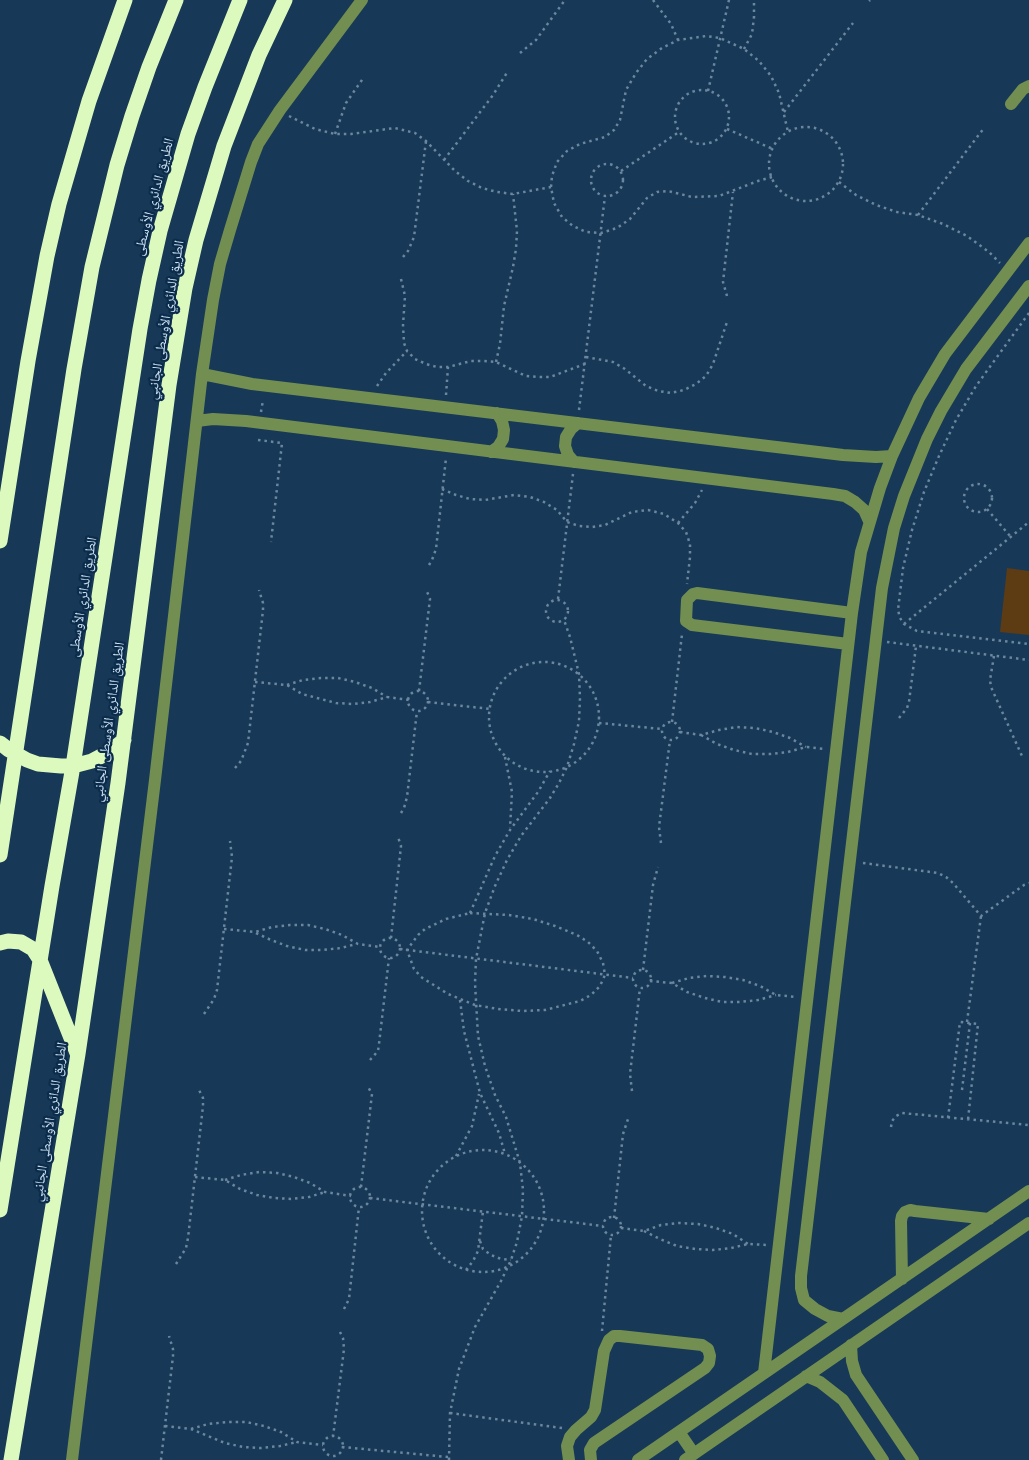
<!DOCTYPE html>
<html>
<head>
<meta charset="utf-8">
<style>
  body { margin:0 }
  canvas { display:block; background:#173856 }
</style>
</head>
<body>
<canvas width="1029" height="1460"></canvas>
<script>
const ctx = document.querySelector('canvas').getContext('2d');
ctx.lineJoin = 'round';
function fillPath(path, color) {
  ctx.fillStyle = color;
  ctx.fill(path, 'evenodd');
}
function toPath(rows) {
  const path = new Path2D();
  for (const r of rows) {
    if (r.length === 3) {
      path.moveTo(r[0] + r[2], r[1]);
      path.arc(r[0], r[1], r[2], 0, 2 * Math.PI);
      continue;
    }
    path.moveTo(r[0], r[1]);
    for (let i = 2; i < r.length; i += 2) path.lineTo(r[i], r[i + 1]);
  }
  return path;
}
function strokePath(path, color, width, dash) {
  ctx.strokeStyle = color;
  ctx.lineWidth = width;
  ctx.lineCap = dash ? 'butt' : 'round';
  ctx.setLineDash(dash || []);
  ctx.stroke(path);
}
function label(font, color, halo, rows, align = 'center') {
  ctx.font = font + ' "Open Sans","Noto Naskh Arabic",sans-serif';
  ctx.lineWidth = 4.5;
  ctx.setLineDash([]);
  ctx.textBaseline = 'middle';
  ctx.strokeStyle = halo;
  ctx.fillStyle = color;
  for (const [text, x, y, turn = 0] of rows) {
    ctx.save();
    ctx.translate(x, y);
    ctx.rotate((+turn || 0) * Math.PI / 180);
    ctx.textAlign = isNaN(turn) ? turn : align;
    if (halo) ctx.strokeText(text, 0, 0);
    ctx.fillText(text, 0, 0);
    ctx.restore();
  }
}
fillPath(toPath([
  [1007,568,1029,571,1029,635,1000,632]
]), '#5d3c13');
strokePath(toPath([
  [653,0,671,24,678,40],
  [869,1,870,0],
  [744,49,752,34,754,17,754,0],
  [520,53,536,40,565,0],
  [702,117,27],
  [708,91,729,0],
  [784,112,853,23],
  [289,116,315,129,335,134,351,134,395,128,415,133,426,141,455,171,468,181,482,188,497,192,513,194,551,187],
  [806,164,37],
  [727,129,773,149],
  [335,134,346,103,364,77],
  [444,160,493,95,508,71],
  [607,180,16],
  [621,171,679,132],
  [772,177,758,181,719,196,692,197,668,191,657,192,647,198,630,219,617,228,601,233,586,232,573,226,562,217,554,203,551,187,552,176,557,162,567,151,580,144,605,137,614,130,620,120,626,90,636,73,647,59,662,48,678,40,706,36,720,38,744,49,759,61,771,76,779,93,788,132],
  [839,182,856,195,876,205,897,212,918,215,943,224,967,236,989,252,1000,263],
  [918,215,984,128],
  [403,257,408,251,414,237,426,141],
  [401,279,405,296,403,325,404,343,407,351,415,359,426,364,437,367,448,367,471,361,483,361,496,362,526,376,538,377,550,377,585,364],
  [727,296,723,282,733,192],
  [1029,313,976,386,956,420,939,456,924,492,912,530,903,568,898,610,900,618,904,624,917,631,1029,644],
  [586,357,613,362,625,369,646,386,658,391,671,393,684,390,696,384,706,376,713,364,727,322],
  [496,362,500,344,504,306,513,267,516,249,517,231,513,194],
  [377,386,386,373,407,351],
  [446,395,448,367],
  [579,410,605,196],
  [261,412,263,400],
  [258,440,282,443,271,542],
  [978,498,14],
  [442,489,456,495,470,499,485,500,514,495,530,497,544,502,557,510,567,522,579,526,592,527,605,525,632,512,648,510,664,514,678,523,686,532,690,544,690,557,687,584],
  [987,509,1010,536],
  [678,523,695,503,702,490],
  [429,565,432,560,436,549,446,458],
  [558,599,573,474],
  [557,611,11],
  [904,624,1029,522],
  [887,642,1029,660],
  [994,656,990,680,991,687,1022,756],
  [544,717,55],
  [255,682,287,685,302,694,336,703,353,704,370,702,387,697,409,700],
  [287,685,303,680,321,678,338,678,355,682,372,688,387,697],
  [419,691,430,599,426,589],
  [418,701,10],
  [428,702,490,709],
  [899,718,907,708,909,702,916,646],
  [672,722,682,634],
  [671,731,9],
  [599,723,662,729],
  [680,732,701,735,719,730,737,727,755,728,773,732,790,738,806,747],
  [701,735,717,744,734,750,752,754,770,754,788,752,806,747,825,749],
  [505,757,512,792,510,828],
  [235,768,241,761,248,743,263,610,263,603,259,590],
  [401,813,404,808,407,797,417,711],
  [661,843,659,827,670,740],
  [863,863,938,873,946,877,953,883,981,916,1024,885,1029,883],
  [470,913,509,915,533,919,555,926,577,935,588,942,597,951,603,963,605,975,600,986,591,995,580,1001,545,1010,522,1011,498,1009,475,1005,448,994,421,977,414,969,407,950,418,935,425,929,446,919,470,913],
  [470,913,495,856,510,830,538,792,550,771],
  [224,929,255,932,272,927,290,925,308,925,325,929,342,935,358,944,380,947],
  [256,933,271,940,287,946,305,950,323,950,341,948,356,944],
  [391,938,401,846,398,837],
  [390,948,10],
  [400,949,633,978],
  [643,970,653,885,658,867],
  [642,979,9],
  [650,981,672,983,687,992,705,998,722,1002,740,1002,758,1000,776,995],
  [672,983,689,978,707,976,725,977,743,980,760,986,776,995,796,997],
  [460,1000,464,1031,480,1093,499,1133,505,1154],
  [204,1014,214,999,217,990,232,857,230,841],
  [967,1022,981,916],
  [370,1060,378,1051,379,1044,389,958],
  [962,1090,970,1023],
  [632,1091,630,1074,640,988],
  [948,1118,960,1022,978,1024,968,1120],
  [891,1127,892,1121,896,1116,902,1113,1029,1125],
  [483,1211,61],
  [456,1156,472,1126,479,1094],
  [195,1177,225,1180,240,1189,257,1195,274,1198,291,1199,309,1197,325,1192],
  [225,1180,241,1175,259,1172,277,1173,294,1177,310,1183,325,1192,351,1196],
  [361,1187,372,1094,367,1085],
  [360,1197,10],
  [370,1198,603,1226],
  [612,1226,9],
  [614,1218,623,1134,629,1116],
  [621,1228,644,1231,661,1225,679,1223,698,1224,716,1228,733,1234,748,1244],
  [644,1231,660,1239,677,1246,695,1249,713,1250,731,1248,748,1244,768,1245],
  [480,1241,483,1249,491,1255,501,1259,511,1260],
  [176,1264,186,1248,188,1238,203,1106,203,1098,199,1090],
  [466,1270,473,1261,478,1251,483,1211],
  [344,1309,349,1299,359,1207],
  [602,1331,611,1235],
  [450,1413,562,1428],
  [165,1426,191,1429,225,1443,243,1447,261,1448,280,1446,297,1442],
  [191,1429,208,1424,227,1422,246,1422,264,1426,281,1432,297,1442,323,1445],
  [333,1446,10],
  [333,1437,344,1349,343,1338,340,1332],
  [342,1447,448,1457],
  [161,1460,173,1356,173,1349,169,1336],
  [449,1460,450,1413,459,1369,475,1327,501,1281,511,1260,517,1242,522,1216,523,1190,520,1163,506,1117,495,1095,485,1066,478,1036,475,983,476,959,485,913,495,886,507,860,521,836,550,798,559,783,567,767,574,744,579,721,580,698,579,674,570,637,564,620]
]), '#6b869f', 2.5, [2.5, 4]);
strokePath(toPath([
  [1011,104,1023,89,1029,86],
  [202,374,252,384,843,455,876,457,892,456],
  [197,421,213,419,246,421,833,494,845,496,855,502,864,510,869,521],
  [491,452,498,447,503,439,504,430,502,421,497,413],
  [574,462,568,455,565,446,566,437,571,429,578,423],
  [848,644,692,625,686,621,687,600,693,594,697,593,852,613],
  [902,1279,901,1221,902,1216,905,1212,910,1210,915,1211,989,1219],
  [843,1319,828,1316,815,1309,804,1300,801,1288,801,1276,882,588,894,528,904,496,927,439,941,411,966,369,1029,286],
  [851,1345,852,1361,856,1375,913,1460],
  [764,1373,852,613,861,552,880,488,892,456,919,398,945,354,1029,243],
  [806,1376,820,1382,843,1400,883,1460],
  [679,1432,694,1454],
  [72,1460,155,780,202,374,213,300,220,264,230,230,251,162,258,144,280,110,362,0],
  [569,1460,567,1446,570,1437,576,1430,591,1417,595,1410,604,1351,609,1340,614,1336,620,1336,702,1345,708,1349,710,1356,709,1363,705,1368,594,1443,590,1450,591,1460],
  [638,1460,1029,1191],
  [685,1460,1029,1223]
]), '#728e50', 12);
strokePath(toPath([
  [0,541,28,361,47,256,59,204,89,101,125,0],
  [0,743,9,750,27,760,38,764,61,766,73,766,92,761,109,752,124,740],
  [0,855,74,369,92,267,117,165,132,116,149,67,176,0],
  [0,943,8,941,21,942,33,949,40,960,77,1053],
  [0,1210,52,886,73,766,140,329,149,280,160,231,188,134,205,87,240,0],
  [11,1460,78,1054,118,783,169,385,185,288,196,240,224,146,259,55,285,0]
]), '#ddfabe', 15);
label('14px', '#ccdff2', '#0b2d4b', [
  ["الطريق الدائري الأوسطى",154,197,-75],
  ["الطريق الدائري الأوسطى الجانبي",166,320,-80],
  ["الطريق الدائري الأوسطى",83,597,-81],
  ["الطريق الدائري الأوسطى الجانبي",109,722,-82],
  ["الطريق الدائري الأوسطى الجانبي",50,1122,-81]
]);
</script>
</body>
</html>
